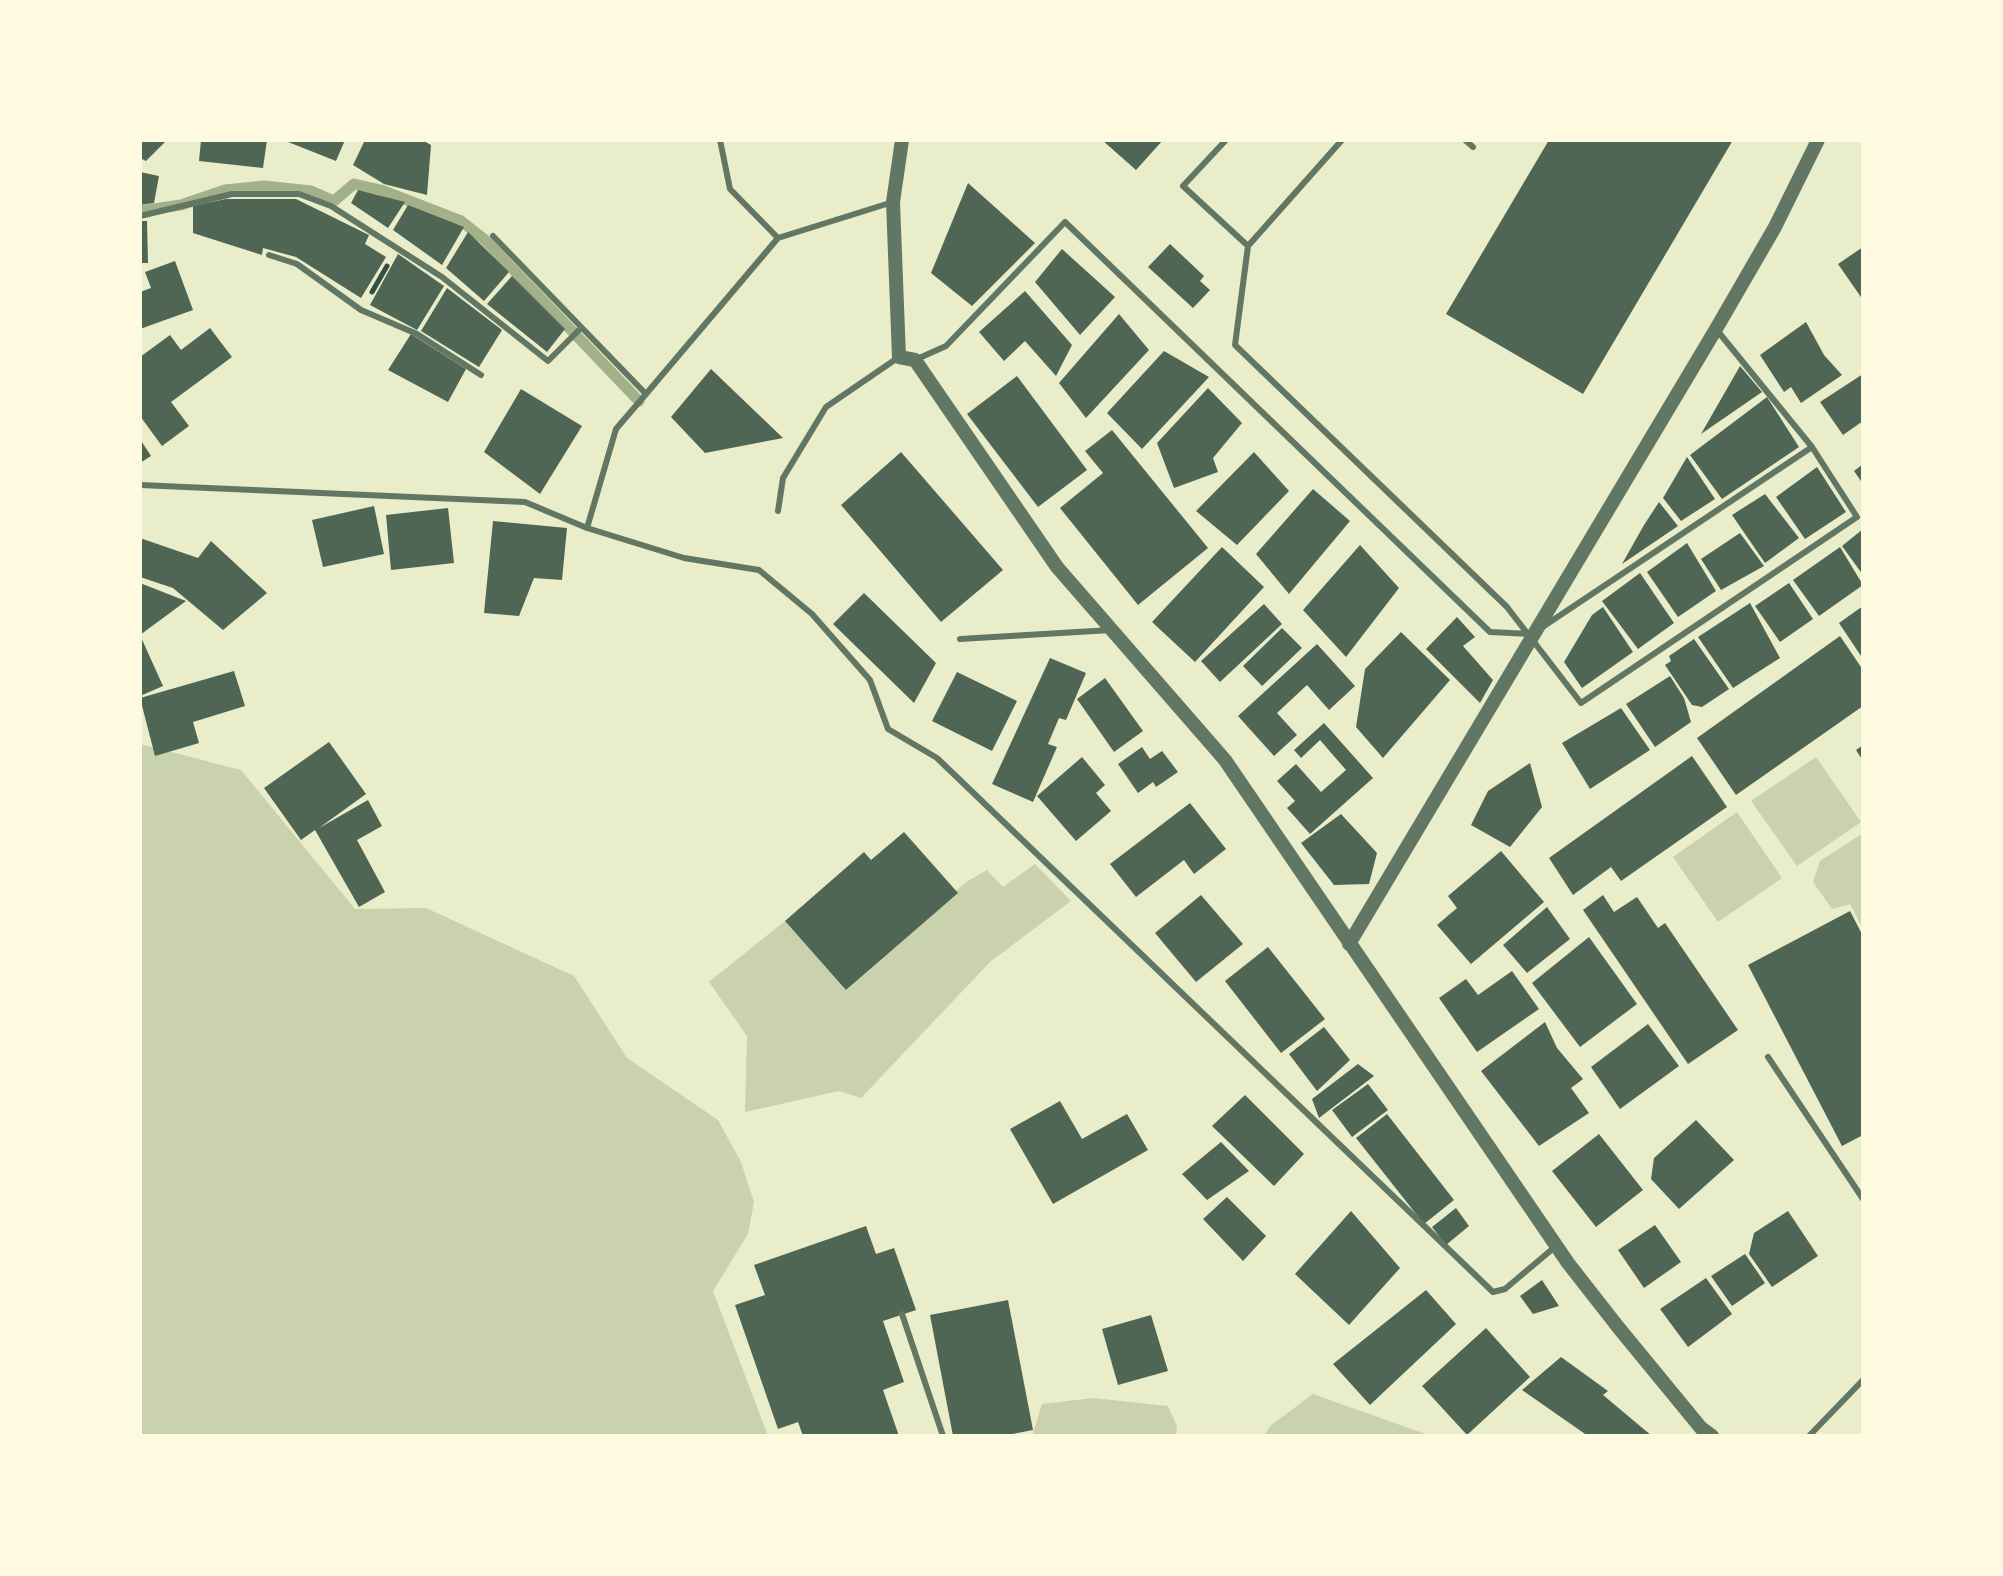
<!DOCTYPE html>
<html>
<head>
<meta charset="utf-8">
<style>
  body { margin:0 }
  #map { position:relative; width:2003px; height:1576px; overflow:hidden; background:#e9edc9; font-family:"Noto Sans",sans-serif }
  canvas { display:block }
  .frame { position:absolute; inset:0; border:142px solid #fefae0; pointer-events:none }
</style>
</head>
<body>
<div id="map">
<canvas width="2003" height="1576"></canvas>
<div class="frame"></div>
</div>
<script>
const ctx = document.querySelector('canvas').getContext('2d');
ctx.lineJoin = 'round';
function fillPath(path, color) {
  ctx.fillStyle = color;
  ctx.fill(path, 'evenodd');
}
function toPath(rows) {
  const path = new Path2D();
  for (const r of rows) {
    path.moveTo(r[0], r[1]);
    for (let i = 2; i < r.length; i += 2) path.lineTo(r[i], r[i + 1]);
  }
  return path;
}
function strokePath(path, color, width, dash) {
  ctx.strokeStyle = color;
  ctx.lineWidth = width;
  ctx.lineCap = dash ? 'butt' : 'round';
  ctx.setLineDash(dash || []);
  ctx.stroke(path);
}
fillPath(toPath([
  [140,744,241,770,355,909,426,908,574,976,627,1058,718,1120,741,1162,754,1202,748,1234,713,1291,768,1436,140,1436],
  [1816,757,1861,822,1797,866,1751,801],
  [1737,812,1782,878,1718,922,1673,857],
  [1863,833,1863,929,1850,904,1832,909,1813,882,1820,861],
  [1035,864,1071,901,990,962,861,1098,839,1091,745,1112,747,1036,709,982,785,921,847,990,966,882,987,870,1003,887],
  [1313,1394,1431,1436,1264,1436,1270,1426],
  [1093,1398,1168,1406,1177,1426,1176,1436,1032,1436,1042,1404]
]), '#cad2ad');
strokePath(toPath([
  [140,211,181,205,225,190,264,186,311,191,334,201,354,184,381,190,461,221,484,239,639,401]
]), '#a3b18a', 11);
fillPath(toPath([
  [140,140,167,140,146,161,140,158],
  [201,140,267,140,263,168,199,161],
  [283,140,345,140,336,161],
  [365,140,422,140,431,145,427,195,384,184,353,165],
  [1102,140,1163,140,1136,170],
  [1549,140,1733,140,1583,394,1446,314],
  [140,172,159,176,154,203,140,205],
  [968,183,1035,243,972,306,931,273],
  [358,190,405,202,388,228,351,203],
  [226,199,296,199,369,235,365,244,386,257,361,298,296,257,263,248,262,255,193,233,193,206],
  [408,205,464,227,442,265,393,230],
  [140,221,147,221,148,263,140,263],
  [468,232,509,272,484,301,446,268],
  [1170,244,1204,276,1200,281,1210,290,1193,308,1148,267],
  [1863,247,1863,300,1838,264],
  [1062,249,1115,297,1080,335,1035,282],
  [398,254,444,286,417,330,370,305],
  [175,261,193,310,140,329,140,292,151,288,145,272],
  [512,276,565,329,547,352,487,304],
  [447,288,502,330,479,367,421,331],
  [1025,291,1072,345,1056,376,1025,341,1004,361,979,332],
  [1119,314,1149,350,1086,418,1059,383],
  [1806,322,1824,355,1842,375,1801,403,1791,387,1784,392,1760,355],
  [210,328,232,357,171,402,189,426,162,446,140,416,140,357,170,335,181,350],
  [411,334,466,369,448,402,388,370],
  [1164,351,1209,377,1142,449,1107,413],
  [1740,366,1762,392,1701,434],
  [711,369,783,438,705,453,671,417],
  [1863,374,1863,421,1843,435,1820,402],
  [1017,376,1087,470,1038,507,967,414],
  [1208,388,1242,423,1213,458,1218,472,1174,488,1157,443],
  [521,389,582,426,540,494,484,452],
  [1767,397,1799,447,1722,499,1690,455],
  [1112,430,1208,548,1138,605,1060,508,1103,473,1085,451],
  [140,439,151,456,140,463],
  [901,452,1003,570,941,622,841,505],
  [1254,452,1289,491,1237,545,1196,511],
  [1687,457,1715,499,1681,521,1663,498],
  [1863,464,1863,484,1854,471],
  [1817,467,1846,512,1805,539,1776,497],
  [1313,489,1350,521,1289,594,1256,554],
  [1765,494,1799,538,1765,563,1732,515],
  [1659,502,1678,526,1622,564,1644,525],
  [374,506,384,554,323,567,312,520],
  [448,508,454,563,391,570,386,515],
  [493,521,567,528,562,580,534,578,519,616,484,613],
  [1863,529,1863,575,1842,546],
  [1740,533,1764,566,1721,590,1701,559],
  [140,538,198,558,211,541,267,593,223,630,173,588,140,577],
  [1687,543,1716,591,1678,617,1647,572],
  [1360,545,1399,588,1346,657,1303,610],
  [1222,547,1264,587,1195,662,1152,622],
  [1840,547,1863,585,1819,616,1793,580],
  [1640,573,1674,623,1638,649,1602,601],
  [140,583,186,601,140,635,163,686,140,696],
  [1789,583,1813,619,1780,642,1755,606],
  [864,593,936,663,914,703,833,624],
  [1750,603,1780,658,1733,688,1698,637],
  [1264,604,1282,624,1220,682,1201,661],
  [1863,606,1863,659,1839,623],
  [1603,607,1633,652,1582,688,1564,662,1592,615],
  [1457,617,1475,637,1463,646,1493,680,1480,703,1426,649],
  [1282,628,1302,648,1262,686,1243,666],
  [1401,632,1450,680,1383,758,1356,727,1365,669],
  [1840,636,1863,670,1863,706,1736,795,1697,738],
  [1694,639,1729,689,1702,707,1692,705,1665,665,1671,661,1669,656],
  [1317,644,1355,686,1329,710,1307,685,1277,713,1297,735,1274,756,1238,716],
  [1050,658,1086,673,1066,720,1059,718,1048,744,1057,747,1033,802,992,784],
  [234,671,245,706,193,722,199,743,155,756,140,698],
  [957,672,1017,701,992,751,932,721],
  [1670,676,1684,698,1691,722,1655,747,1626,704],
  [1105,678,1143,731,1114,752,1077,699],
  [1621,708,1650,750,1590,789,1562,743],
  [1324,723,1373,778,1310,834,1287,808,1295,801,1277,781,1296,764,1321,792,1346,770,1320,740,1301,758,1294,750],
  [329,742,366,794,319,828,368,800,382,826,357,840,385,892,359,907,315,830,301,840,264,788],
  [1863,745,1863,761,1856,750],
  [1142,747,1150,759,1162,751,1178,772,1156,787,1153,782,1138,793,1118,764],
  [1692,756,1727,807,1621,881,1611,867,1573,895,1549,858],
  [1082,757,1105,785,1096,793,1111,811,1076,841,1037,796],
  [1530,763,1542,807,1510,847,1471,825,1488,791],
  [1190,803,1226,849,1194,874,1184,860,1136,897,1110,864],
  [1341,814,1377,853,1369,884,1334,885,1301,843],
  [904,832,958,893,846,990,785,921,864,852,871,860],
  [1501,851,1544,902,1471,964,1437,925,1457,908,1448,896],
  [1201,895,1243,944,1196,982,1155,933],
  [1603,895,1614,912,1637,897,1658,928,1665,923,1738,1030,1688,1064,1583,910],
  [1547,907,1570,939,1527,973,1503,945],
  [1850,911,1863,936,1863,1135,1842,1146,1748,965],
  [1589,937,1637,1004,1580,1047,1532,983],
  [1268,947,1325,1019,1281,1053,1225,981],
  [1512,971,1539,1009,1477,1052,1439,998,1466,979,1478,995],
  [1545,1022,1557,1048,1583,1079,1571,1088,1589,1113,1539,1146,1481,1071],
  [1648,1024,1679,1066,1620,1109,1591,1067],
  [1324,1027,1350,1060,1317,1091,1289,1054],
  [1358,1064,1374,1076,1319,1118,1312,1099],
  [1368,1084,1388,1110,1352,1137,1332,1110],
  [1245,1095,1304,1154,1274,1186,1212,1126],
  [1060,1101,1082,1139,1127,1114,1148,1150,1053,1204,1010,1129],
  [1387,1114,1454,1200,1424,1224,1356,1138],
  [1696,1120,1734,1160,1679,1209,1651,1179,1654,1158],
  [1599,1134,1643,1190,1596,1227,1552,1171],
  [1221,1142,1249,1171,1207,1200,1182,1174],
  [1227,1197,1266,1236,1243,1261,1203,1219],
  [1456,1208,1469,1226,1446,1245,1432,1227],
  [1351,1211,1400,1268,1349,1325,1295,1274],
  [1788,1211,1818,1256,1772,1287,1749,1254,1754,1233],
  [1655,1225,1681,1262,1644,1288,1618,1250],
  [866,1226,876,1254,894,1248,916,1310,883,1321,904,1382,883,1390,899,1436,803,1436,798,1422,778,1429,735,1305,765,1295,754,1265],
  [1745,1254,1765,1283,1732,1306,1711,1276],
  [1706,1278,1732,1314,1688,1347,1660,1309],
  [1542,1280,1559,1306,1533,1314,1520,1296],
  [1426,1290,1456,1324,1370,1405,1333,1364],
  [1008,1300,1033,1430,1002,1436,953,1436,930,1315],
  [1151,1315,1168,1371,1118,1385,1102,1329],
  [1486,1328,1530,1377,1467,1435,1422,1386],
  [1561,1357,1608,1391,1603,1395,1652,1436,1588,1436,1522,1390]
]), '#4f6655');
strokePath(toPath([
  [372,292,387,266]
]), '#344e41', 5);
strokePath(toPath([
  [720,140,730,189,778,238],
  [1226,140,1183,186,1248,246],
  [1342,140,1248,246,1235,345,1507,607,1581,703,1857,517,1812,447,1716,329],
  [1465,140,1473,147],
  [140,216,232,194,299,194,331,206,442,277,548,361,581,328],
  [493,236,646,394,778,238,893,202],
  [269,255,297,264,361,310,417,334,481,375],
  [917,359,946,346,1065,222,1490,632,1531,634],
  [140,485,525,502,587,528,684,558,759,570,812,614,870,680,888,729,937,758,1493,1292,1505,1289,1556,1246],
  [778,511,783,478,826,407,899,357],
  [587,528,616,429,646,394],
  [1544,626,1812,447],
  [960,639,1111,630],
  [1768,1057,1863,1199],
  [902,1314,943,1436],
  [1809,1436,1863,1380]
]), '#617663', 6);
strokePath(toPath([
  [902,140,893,202,899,357,915,360,1057,567,1225,760,1568,1263,1618,1327,1701,1428,1712,1436],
  [1349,944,1716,329,1775,227,1818,140]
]), '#617663', 14);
</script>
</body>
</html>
